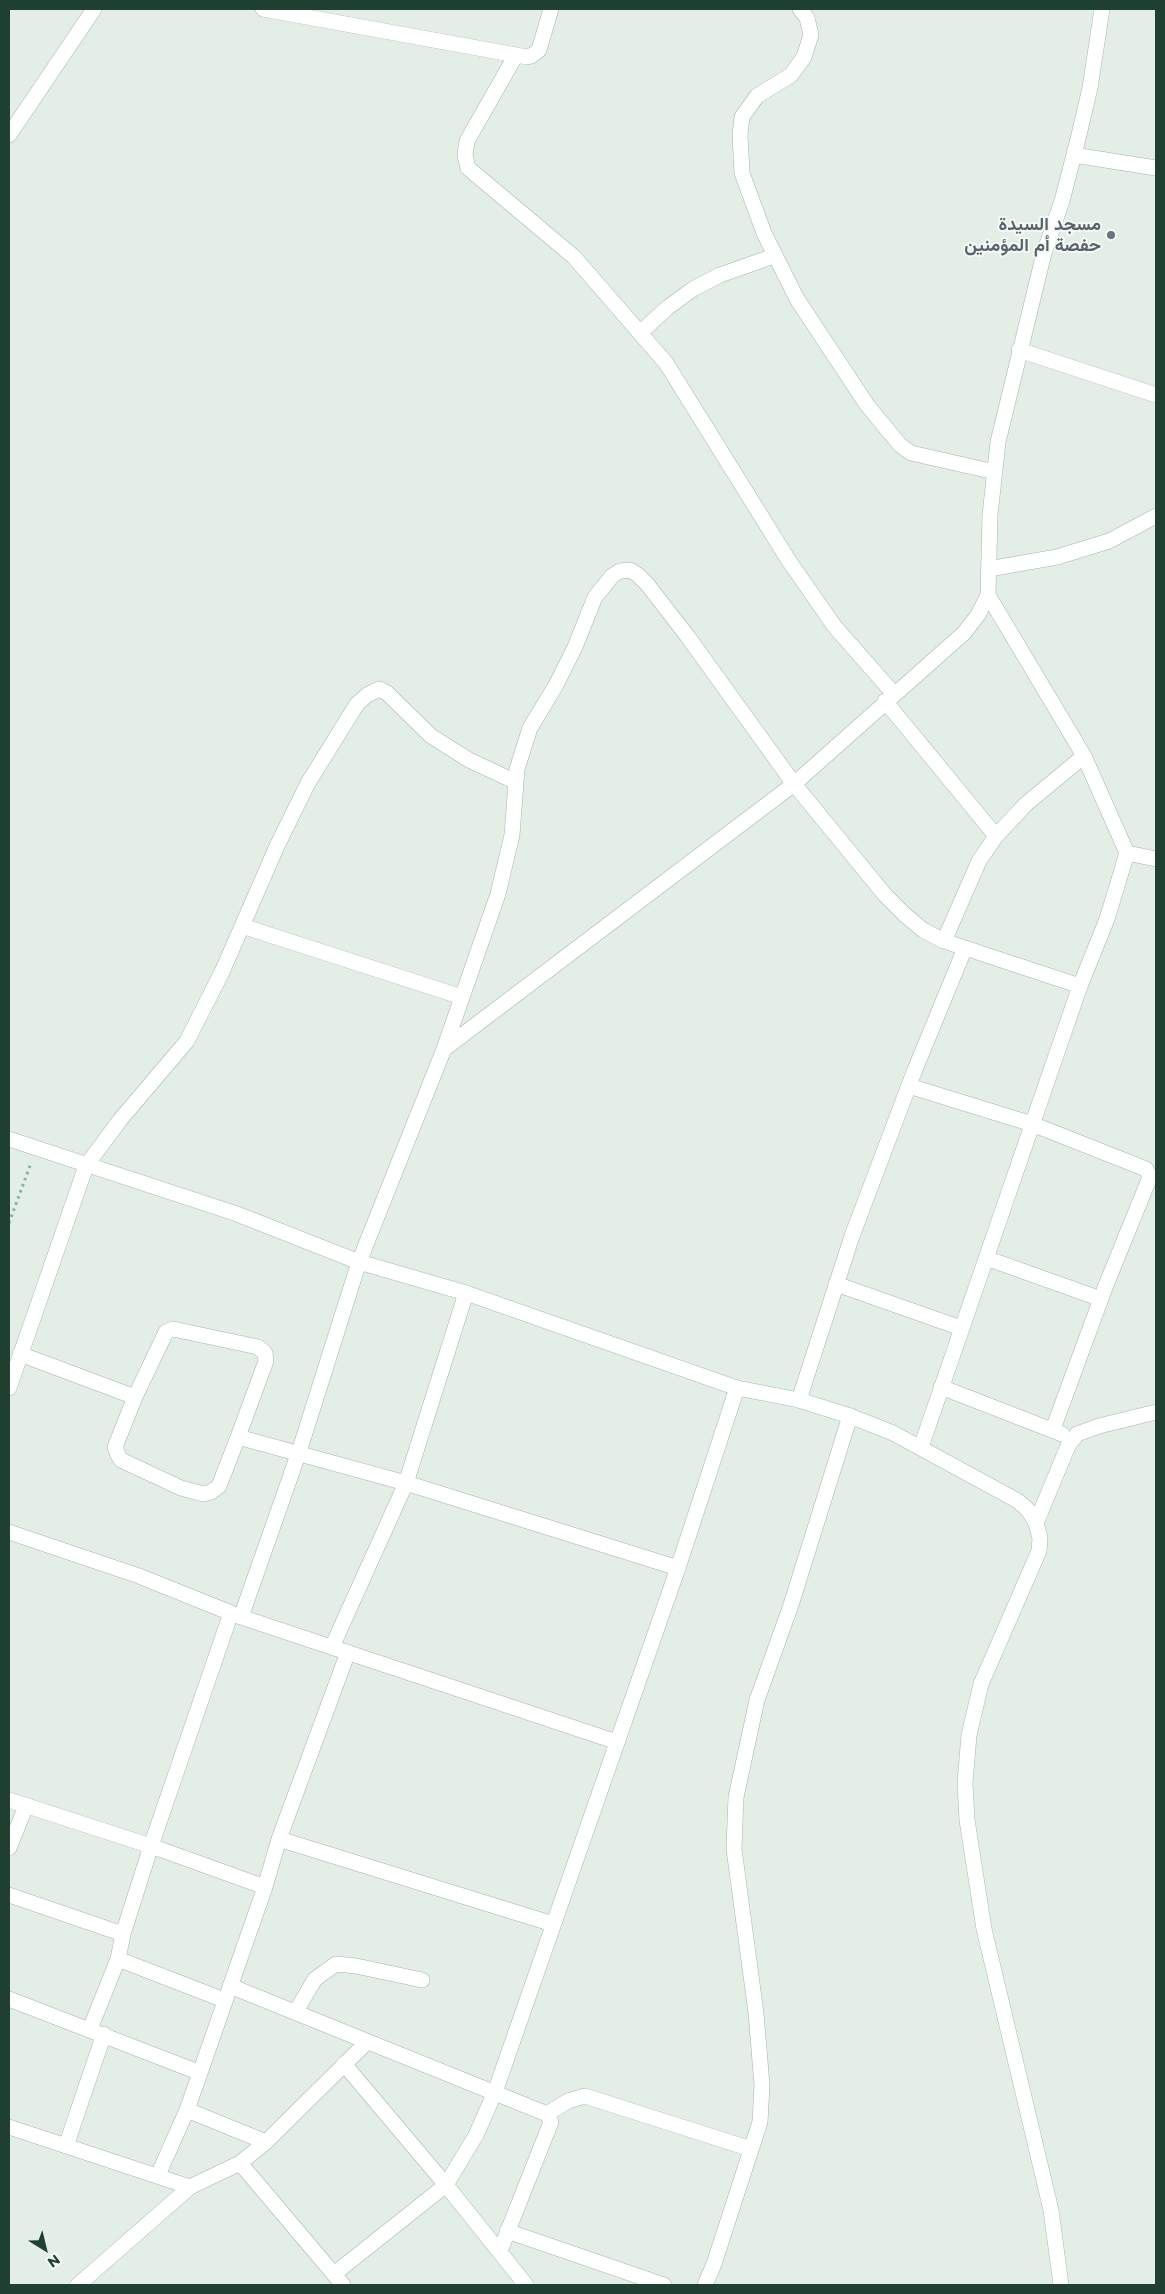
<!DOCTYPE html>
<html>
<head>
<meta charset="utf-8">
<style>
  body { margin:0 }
  #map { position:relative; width:1165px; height:2294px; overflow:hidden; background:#e2eee6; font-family:Montserrat,sans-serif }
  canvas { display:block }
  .frame { position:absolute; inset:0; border:10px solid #204132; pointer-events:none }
  .north { position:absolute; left:20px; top:2224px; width:50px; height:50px; -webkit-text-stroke:4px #f3faf5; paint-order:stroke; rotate:144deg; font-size:14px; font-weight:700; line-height:20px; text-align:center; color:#204132 }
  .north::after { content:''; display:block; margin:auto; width:18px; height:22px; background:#204132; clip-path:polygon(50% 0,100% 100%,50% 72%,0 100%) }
</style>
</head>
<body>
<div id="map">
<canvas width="1165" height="2294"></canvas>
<div class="frame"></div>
<div class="north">N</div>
</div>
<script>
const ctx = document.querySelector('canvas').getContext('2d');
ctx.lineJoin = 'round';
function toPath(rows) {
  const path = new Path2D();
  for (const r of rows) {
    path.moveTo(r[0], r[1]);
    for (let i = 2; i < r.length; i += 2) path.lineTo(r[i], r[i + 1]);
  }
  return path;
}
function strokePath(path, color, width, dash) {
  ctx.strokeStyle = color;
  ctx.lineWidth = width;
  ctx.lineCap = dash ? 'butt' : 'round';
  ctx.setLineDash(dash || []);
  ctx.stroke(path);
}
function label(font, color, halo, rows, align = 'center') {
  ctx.font = font + ' Montserrat,Vazirmatn,sans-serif';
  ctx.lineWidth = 4;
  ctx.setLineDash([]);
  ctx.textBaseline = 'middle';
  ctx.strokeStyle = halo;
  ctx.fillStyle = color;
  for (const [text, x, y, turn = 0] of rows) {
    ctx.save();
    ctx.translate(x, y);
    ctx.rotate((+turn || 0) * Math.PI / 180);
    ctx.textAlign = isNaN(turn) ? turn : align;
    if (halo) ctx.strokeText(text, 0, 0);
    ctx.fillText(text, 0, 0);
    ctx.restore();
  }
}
const street = toPath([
  [263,9,527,57,531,56,539,50,551,9],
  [800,9,807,18,811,35,804,57,791,75,757,96,742,117,740,135,742,173,764,233,797,299,867,405,900,445,911,453,995,472],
  [516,55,467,141,465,155,468,168,574,257,666,363,789,561,835,627,894,694],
  [9,135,94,9],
  [1074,155,1156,168],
  [640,333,667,308,693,289,720,275,774,256],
  [1019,350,1156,395],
  [989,569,1057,557,1109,541,1156,516],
  [988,595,1084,756,1127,853,1107,919,1080,986],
  [885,701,996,836],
  [1127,853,1156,859],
  [242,926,462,997],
  [944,941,979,861,996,836,1026,804,1084,756],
  [444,1049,794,784,964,633,978,615,988,595,990,515,998,442,1044,253,1062,201,1078,139,1090,88,1102,9],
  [909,1086,1032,1124,1146,1169,1150,1177,1106,1285,1053,1429],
  [986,1258,1101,1299],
  [836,1284,961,1328],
  [20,1354,135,1397],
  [941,1387,1062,1434],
  [9,1388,86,1166,120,1120,187,1041,222,972,277,846,308,783,357,704,367,695,379,689,387,693,431,736,469,760,516,782],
  [799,1400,852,1236,914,1072,965,948],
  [238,1437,219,1486,211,1492,203,1494,181,1488,121,1460,118,1455,115,1447,135,1397,166,1332,173,1329,258,1347,265,1353,266,1361,238,1437,406,1483,678,1568],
  [1036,1523,1068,1446,1077,1434,1099,1426,1156,1412],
  [9,1532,139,1576,241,1617,617,1742],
  [241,1617,299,1452,359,1262,444,1049,498,894,512,835,517,769,530,728,556,685,575,647,595,597,612,576,620,571,630,570,638,575,647,584,688,637,794,784,885,895,905,915,923,930,944,941,1080,986,921,1447],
  [332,1647,406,1483,466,1293],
  [9,1800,151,1846,265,1887],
  [279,1839,553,1924],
  [9,1848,26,1806],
  [9,1895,123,1934],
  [118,1959,224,2000],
  [230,1986,547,2114,551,2122,500,2251],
  [9,1999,198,2072],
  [296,2011,315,1979,336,1964,356,1966,422,1980],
  [90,2029,118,1959,123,1934,151,1846,231,1613],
  [187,2110,266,2142],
  [547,2114,568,2101,585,2096,751,2149],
  [9,2127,190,2187],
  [66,2146,104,2034],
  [240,2163,343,2285],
  [158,2175,187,2110,265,1887,279,1839,348,1652],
  [507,2231,664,2285],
  [334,2274,446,2185,344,2064],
  [78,2285,190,2187,240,2163,266,2142,367,2042],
  [705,2285,714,2264,760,2122,762,2085,756,2013,734,1849,736,1797,757,1700,791,1605,850,1416]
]);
const secondary = toPath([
  [9,1139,237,1214,359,1262,466,1293,737,1388,678,1568,495,2092,476,2135,446,2185,526,2285],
  [737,1388,799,1400,850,1416,893,1433,1018,1501,1029,1511,1036,1523,1040,1538,1039,1551,981,1684,969,1735,965,1783,967,1820,984,1929,1051,2210,1061,2285]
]);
strokePath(street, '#a4b7ac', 16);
strokePath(secondary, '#a2beaf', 16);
strokePath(toPath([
  [9,1223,31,1163]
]), '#7fb59a', 3, [2.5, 4]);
strokePath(street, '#fff', 15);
strokePath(secondary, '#fff', 15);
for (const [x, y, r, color] of [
  [1111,235,5,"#6b7280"]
]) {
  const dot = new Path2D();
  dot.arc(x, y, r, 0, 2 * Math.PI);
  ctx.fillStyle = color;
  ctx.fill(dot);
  strokePath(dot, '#f3faf5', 2);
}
label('bold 18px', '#5b616d', '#f3faf5', [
  ["مسجد السيدة",1101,225],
  ["حفصة أم المؤمنين",1101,246]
], 'right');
</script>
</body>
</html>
